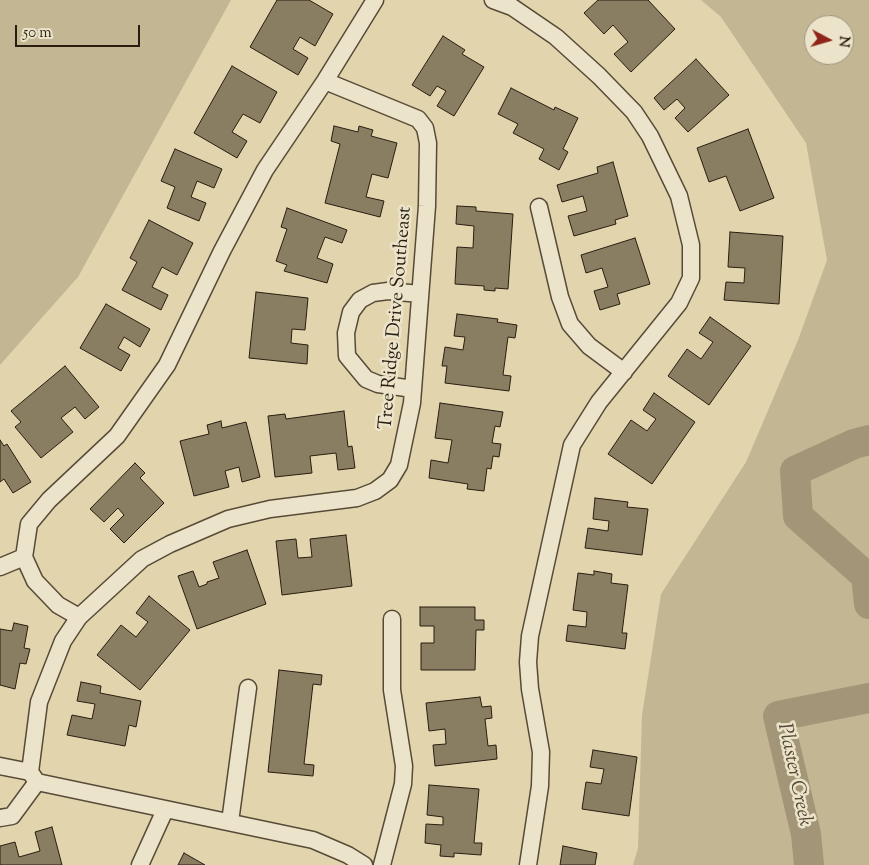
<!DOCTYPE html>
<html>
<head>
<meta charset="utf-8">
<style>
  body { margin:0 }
  #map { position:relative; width:869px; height:865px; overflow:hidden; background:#e2d5ae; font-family:"Sorts Mill Goudy",serif }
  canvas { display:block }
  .north { position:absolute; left:804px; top:15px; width:50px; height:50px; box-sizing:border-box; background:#ece4ca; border:1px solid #9e9480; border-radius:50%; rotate:96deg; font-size:14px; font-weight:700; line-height:20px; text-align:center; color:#291d10 }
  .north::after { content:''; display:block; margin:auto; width:18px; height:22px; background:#8f2418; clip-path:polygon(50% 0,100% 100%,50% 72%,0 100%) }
  .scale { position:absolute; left:15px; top:25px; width:125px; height:22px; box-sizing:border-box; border:2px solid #291d10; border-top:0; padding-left:6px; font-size:15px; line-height:18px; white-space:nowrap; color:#291d10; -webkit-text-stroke:4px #ece4ca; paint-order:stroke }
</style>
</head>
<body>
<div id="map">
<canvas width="869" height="865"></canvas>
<div class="north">N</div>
<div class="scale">50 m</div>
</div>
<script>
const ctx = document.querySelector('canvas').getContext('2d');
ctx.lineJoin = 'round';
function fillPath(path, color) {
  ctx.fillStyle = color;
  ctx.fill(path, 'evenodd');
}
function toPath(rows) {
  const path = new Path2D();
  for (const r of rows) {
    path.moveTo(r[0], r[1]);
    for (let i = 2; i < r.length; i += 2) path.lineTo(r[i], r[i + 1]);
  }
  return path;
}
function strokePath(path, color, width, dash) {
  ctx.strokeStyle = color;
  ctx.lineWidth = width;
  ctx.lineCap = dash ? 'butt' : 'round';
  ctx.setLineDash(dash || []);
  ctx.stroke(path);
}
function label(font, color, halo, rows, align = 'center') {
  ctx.font = font + ' "Sorts Mill Goudy",serif';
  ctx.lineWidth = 5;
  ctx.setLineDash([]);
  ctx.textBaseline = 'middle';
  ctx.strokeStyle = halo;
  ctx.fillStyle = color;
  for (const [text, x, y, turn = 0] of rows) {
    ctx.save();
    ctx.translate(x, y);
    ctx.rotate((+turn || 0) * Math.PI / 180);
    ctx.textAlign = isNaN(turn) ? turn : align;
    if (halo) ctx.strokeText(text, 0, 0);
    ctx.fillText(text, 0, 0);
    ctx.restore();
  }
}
fillPath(toPath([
  [0,0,231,0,78,277,0,365],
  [701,0,869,0,869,865,633,865,638,848,642,715,661,594,746,462,798,340,827,260,806,143,721,17],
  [814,25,844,25,844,55,814,55]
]), '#c3b693');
strokePath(toPath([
  [869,440,854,444,795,471,798,516,866,576,869,604],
  [809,865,806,834,778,716,869,698]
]), '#a39678', 30);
const building = toPath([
  [277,0,309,0,333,14,315,46,300,37,293,49,308,58,298,75,250,47,277,0],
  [598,0,648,0,675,29,631,72,614,54,628,42,613,25,604,34,584,13,598,0],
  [443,36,465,50,462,54,484,67,454,116,437,106,446,91,437,86,430,96,412,85,443,36],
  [696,59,729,95,688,132,675,118,685,108,677,99,664,110,654,98,696,59],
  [232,66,277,92,260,123,243,114,232,132,247,141,237,158,194,133,232,66],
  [511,88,554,110,555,107,578,118,563,149,568,152,559,170,539,159,544,149,513,133,518,124,498,114,511,88],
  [334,126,358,132,359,126,373,130,371,136,397,143,388,178,372,174,366,197,384,201,380,217,325,203,340,144,331,141,334,126],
  [748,129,774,198,740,211,726,176,709,182,697,148,748,129],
  [175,149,222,169,214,188,197,181,191,197,206,203,199,221,167,208,175,187,161,181,175,149],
  [613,162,628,216,615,220,616,224,574,236,568,216,587,211,583,196,562,202,557,185,598,173,597,167,613,162],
  [457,206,476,207,476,211,513,214,508,289,495,288,495,291,484,290,484,286,455,284,457,247,473,248,474,226,456,224,457,206],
  [287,208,347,230,342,243,325,237,317,258,333,264,327,283,284,271,287,265,276,261,287,229,281,227,287,208],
  [149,220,193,243,177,275,162,267,152,287,168,295,161,310,122,290,137,262,130,258,149,220],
  [730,232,783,236,779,304,724,300,726,282,744,283,745,268,728,267,730,232],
  [635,238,650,284,617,294,620,304,600,310,594,291,608,287,602,268,586,273,581,255,635,238],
  [256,292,308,298,305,330,292,329,291,343,308,345,307,364,249,358,256,292],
  [106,304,150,329,140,347,124,337,118,348,130,355,121,371,80,348,106,304],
  [457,314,498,319,497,322,517,325,515,338,508,337,503,375,511,376,509,391,445,383,447,366,442,366,445,347,463,350,465,337,454,336,457,314],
  [710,317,751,346,709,405,668,376,687,349,701,359,713,342,699,333,710,317],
  [65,366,99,407,85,419,75,407,61,418,73,432,41,458,15,427,21,422,11,411,65,366],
  [654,393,695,422,652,484,608,454,631,420,647,431,656,419,643,410,654,393],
  [440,403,503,412,500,427,495,426,492,443,501,444,499,457,493,456,491,469,487,468,484,491,467,489,468,484,429,478,431,460,448,463,452,440,435,438,440,403],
  [344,411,348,447,352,446,355,468,338,470,336,453,310,456,312,473,275,477,268,416,285,414,286,419,344,411],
  [221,421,222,428,246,422,260,477,242,482,239,467,225,471,229,487,194,496,180,441,209,434,207,425,221,421],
  [0,440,4,446,7,444,31,482,13,493,4,479,0,482,0,440],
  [135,463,145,473,140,478,164,503,124,543,110,529,124,515,118,508,104,522,90,509,135,463],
  [595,498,628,502,627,507,648,509,642,555,585,548,588,528,608,531,609,521,593,519,595,498],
  [346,535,352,586,282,595,276,541,296,539,298,558,312,557,310,539,346,535],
  [247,550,266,604,197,629,178,576,193,571,199,587,207,584,207,582,219,578,213,562,247,550],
  [594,571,612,574,611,583,628,585,622,633,627,633,625,649,566,641,568,625,586,627,587,612,573,610,578,573,594,575,594,571],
  [149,596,190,630,140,690,97,655,121,625,136,637,148,622,136,613,149,596],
  [420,607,475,607,475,620,484,620,484,630,476,630,475,670,421,670,421,643,434,643,434,626,420,626,420,607],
  [14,623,28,626,24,648,30,649,26,664,20,663,15,689,0,685,0,629,12,631,14,623],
  [279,670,322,675,321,685,313,684,304,764,314,765,313,776,268,772,279,670],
  [81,682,101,686,100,693,141,701,136,727,129,725,125,746,67,735,72,715,92,719,95,704,77,701,81,682],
  [480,697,482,707,491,706,492,718,485,719,488,746,496,745,497,759,435,766,433,745,446,744,445,729,429,731,426,703,480,697],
  [593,750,637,757,629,816,582,809,586,782,601,784,604,769,590,767,593,750],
  [429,785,479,789,474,843,482,843,481,855,454,853,454,857,440,856,441,845,425,843,426,824,443,825,443,817,427,815,429,785],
  [52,827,62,865,0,865,0,846,15,842,19,857,40,851,35,832,52,827],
  [563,846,597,853,595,865,560,865,563,846],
  [184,853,205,865,178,865,184,853]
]);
fillPath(building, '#897d62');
strokePath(building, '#291d10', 1);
const street = toPath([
  [493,0,512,7,556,37,599,76,634,112,650,136,679,196,691,245,691,278,679,303,599,402,572,445,530,636,528,662,530,689,541,752,540,786,528,865],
  [539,207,560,297,570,324,589,346,624,372],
  [413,389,378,384,366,379,347,356,346,333,351,312,360,300,373,293,388,291,420,294],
  [0,567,24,557],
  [79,617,142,559,170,544,228,519,270,509,357,498,375,491,390,480,399,465,412,403,427,206,428,143,425,128,418,119,325,81],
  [0,766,30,772,37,782,313,840,348,855,364,865],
  [30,772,39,702,63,641,79,617,58,605,35,581,24,557,29,524,49,500,117,436,167,365,222,251,265,170,325,81,375,0],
  [0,818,12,816,37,782],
  [230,822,248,688],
  [140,865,165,810],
  [382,865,403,784,404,766,392,690,392,619]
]);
strokePath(street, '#574b38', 19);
strokePath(street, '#ece4ca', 16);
label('19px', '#291d10', '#ece4ca', [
  ["Tree Ridge Drive Southeast",397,318,-85]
]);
label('italic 20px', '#544734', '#ece4ca', [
  ["Plaster Creek",793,775,78]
]);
</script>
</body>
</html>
